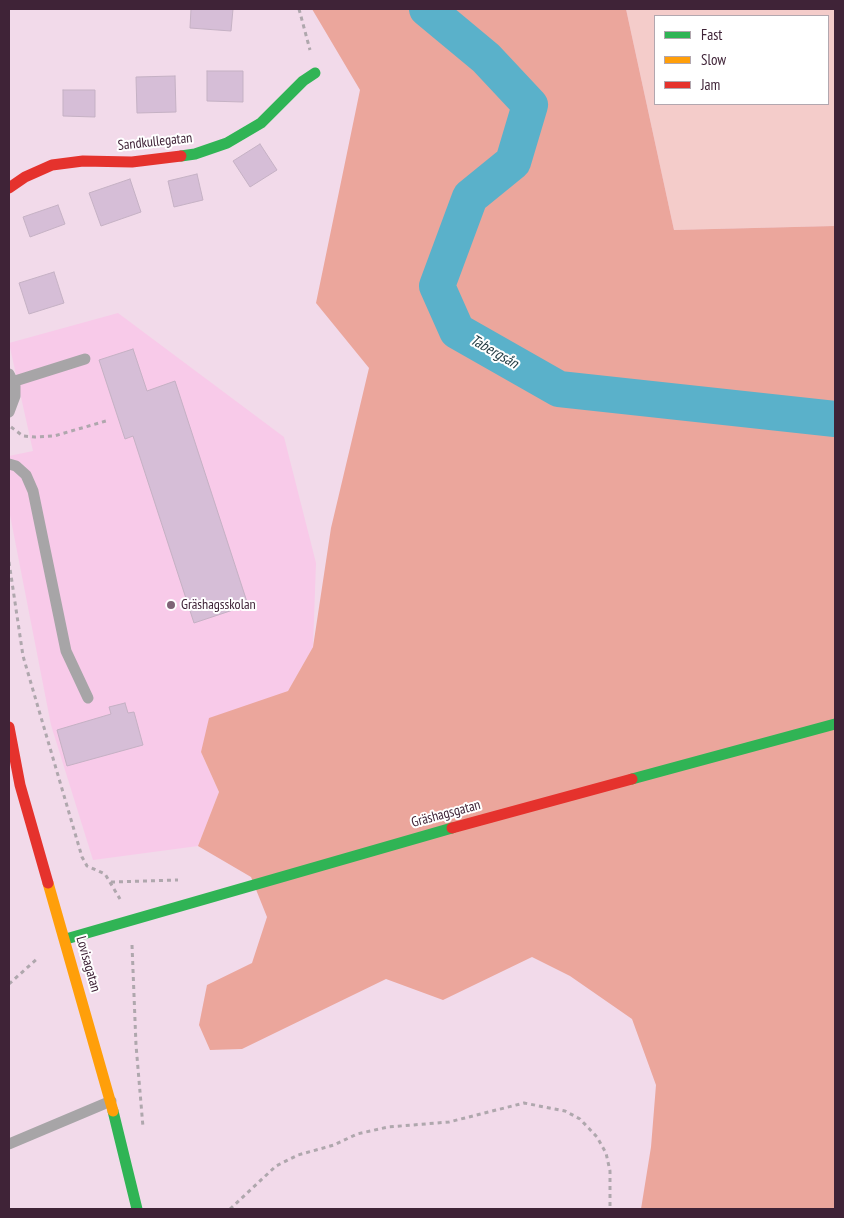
<!DOCTYPE html>
<html>
<head>
<meta charset="utf-8">
<style>
  body { margin:0 }
  #map { position:relative; width:844px; height:1218px; overflow:hidden; background:#f2daea; font-family:"PT Sans Narrow",sans-serif }
  canvas { display:block }
  .frame { position:absolute; inset:0; border:10px solid #3f2337; pointer-events:none }
  .legend { position:absolute; left:654px; top:15px; width:175px; height:90px; box-sizing:border-box; background:#fff; border:1px solid #b2a7af; margin:0; padding:6px 9px; list-style:none; font-size:15px; color:#3f2337 }
  .legend li { display:flex; align-items:center; gap:10px; height:25px }
  .legend b { width:25px; border:1px solid #b2a7af }
</style>
</head>
<body>
<div id="map">
<canvas width="844" height="1218"></canvas>
<div class="frame"></div>
<ul class="legend">
<li><b style="height:6px;background:#30b455"></b>Fast</li>
<li><b style="height:6px;background:#ff9f0a"></b>Slow</li>
<li><b style="height:6px;background:#e5322d"></b>Jam</li>
</ul>
</div>
<script>
const ctx = document.querySelector('canvas').getContext('2d');
ctx.lineJoin = 'round';
function fillPath(path, color) {
  ctx.fillStyle = color;
  ctx.fill(path, 'evenodd');
}
function toPath(rows) {
  const path = new Path2D();
  for (const r of rows) {
    path.moveTo(r[0], r[1]);
    for (let i = 2; i < r.length; i += 2) path.lineTo(r[i], r[i + 1]);
  }
  return path;
}
function strokePath(path, color, width, dash) {
  ctx.strokeStyle = color;
  ctx.lineWidth = width;
  ctx.lineCap = dash ? 'butt' : 'round';
  ctx.setLineDash(dash || []);
  ctx.stroke(path);
}
function label(font, color, halo, rows, align = 'center') {
  ctx.font = font + ' "PT Sans Narrow",sans-serif';
  ctx.lineWidth = 4;
  ctx.setLineDash([]);
  ctx.textBaseline = 'middle';
  ctx.strokeStyle = halo;
  ctx.fillStyle = color;
  for (const [text, x, y, turn = 0] of rows) {
    ctx.save();
    ctx.translate(x, y);
    ctx.rotate((+turn || 0) * Math.PI / 180);
    ctx.textAlign = isNaN(turn) ? turn : align;
    if (halo) ctx.strokeText(text, 0, 0);
    ctx.fillText(text, 0, 0);
    ctx.restore();
  }
}
fillPath(toPath([
  [118,313,284,437,316,563,313,647,288,691,272,698,201,752,219,792,198,846,93,860,51,725,9,510,9,456,33,451,9,343]
]), '#f8cae9');
fillPath(toPath([
  [626,9,835,9,834,226,674,230],
  [655,16,828,16,828,104,655,104]
]), '#f4ccca');
fillPath(toPath([
  [312,9,626,9,674,230,834,226,835,228,835,1209,641,1209,651,1147,656,1085,632,1019,570,976,532,957,443,1000,386,979,242,1049,210,1050,199,1025,207,985,252,963,267,917,251,877,198,846,219,792,201,752,209,718,288,691,313,647,331,528,369,368,316,303,360,90]
]), '#eba69c');
strokePath(toPath([
  [427,9,486,58,530,105,513,162,470,197,437,286,457,331,559,389,835,419]
]), '#5ab1ca', 36);
const building = toPath([
  [191,9,233,9,231,31,190,28,191,9],
  [207,71,243,71,243,102,207,101,207,71],
  [175,76,176,112,137,113,136,77,175,76],
  [63,90,95,90,95,117,63,116,63,90],
  [260,144,277,170,250,187,233,161,260,144],
  [197,174,203,200,174,207,168,181,197,174],
  [130,179,141,212,101,226,89,193,130,179],
  [58,205,65,224,30,237,23,217,58,205],
  [54,272,64,303,29,314,19,283,54,272],
  [133,349,147,391,175,381,248,605,194,623,133,436,125,439,99,360,133,349],
  [125,703,128,713,134,712,143,745,67,766,57,730,111,714,109,707,125,703]
]);
fillPath(building, '#d6bed7');
strokePath(building, '#c5b1c4', 1);
strokePath(toPath([
  [299,9,310,50],
  [11,427,23,436,35,437,54,436,106,421],
  [9,562,23,656,82,857,87,866,105,874,120,899],
  [111,882,178,880],
  [132,945,136,1045,143,1127],
  [9,984,38,958],
  [230,1209,276,1166,298,1155,334,1145,357,1134,388,1127,449,1122,524,1103,565,1111,580,1119,597,1137,606,1153,610,1171,610,1209]
]), '#afa7ad', 3, [4, 4]);
strokePath(toPath([
  [9,374,15,386,15,396,9,412],
  [12,382,85,359],
  [9,464,16,466,26,475,33,491,66,651,88,698],
  [9,1144,111,1101]
]), '#a7a5a7', 11);
strokePath(toPath([
  [181,156,195,154,227,143,261,123,303,81,315,73],
  [632,779,835,724],
  [66,939,452,828],
  [113,1111,137,1209]
]), '#30b455', 11);
strokePath(toPath([
  [48,883,113,1111]
]), '#ff9f0a', 11);
strokePath(toPath([
  [9,188,25,177,52,165,83,161,132,162,181,156],
  [9,727,20,785,48,883],
  [452,828,632,779]
]), '#e5322d', 11);
for (const [x, y, r, color] of [
  [171,605,5,"#7e6376"]
]) {
  const dot = new Path2D();
  dot.arc(x, y, r, 0, 2 * Math.PI);
  ctx.fillStyle = color;
  ctx.fill(dot);
  strokePath(dot, '#fff', 2);
}
label('14px', '#3f2337', '#fff', [
  ["Sandkullegatan",155,142,-6],
  ["Gräshagsgatan",446,814,-15],
  ["Lovisagatan",88,964,74]
]);
label('14px', '#3f2337', '#fff', [
  ["Gräshagsskolan",181,605]
], 'left');
label('italic 15px', '#243d44', '#fff', [
  ["Tabergsån",494,352,30]
]);
</script>
</body>
</html>
